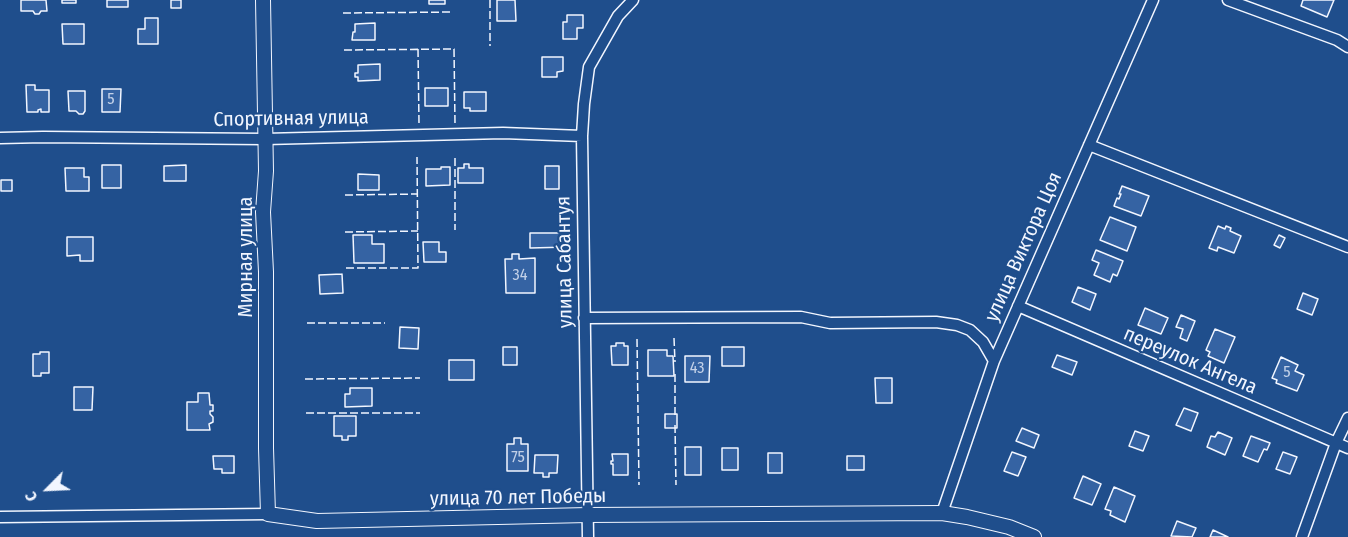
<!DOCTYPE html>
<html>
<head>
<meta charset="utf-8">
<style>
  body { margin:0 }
  #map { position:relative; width:1348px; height:537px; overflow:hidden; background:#1f4e8c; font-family:"Fira Sans Condensed",sans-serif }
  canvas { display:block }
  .north { position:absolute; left:18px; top:459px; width:60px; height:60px; -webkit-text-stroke:4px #1f4e8c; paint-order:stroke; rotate:246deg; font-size:16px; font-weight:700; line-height:24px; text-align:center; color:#f2f6ff }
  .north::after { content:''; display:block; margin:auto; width:21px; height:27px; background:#f2f6ff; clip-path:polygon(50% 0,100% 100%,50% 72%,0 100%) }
</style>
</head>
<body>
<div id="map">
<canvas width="1348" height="537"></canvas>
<div class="north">С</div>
</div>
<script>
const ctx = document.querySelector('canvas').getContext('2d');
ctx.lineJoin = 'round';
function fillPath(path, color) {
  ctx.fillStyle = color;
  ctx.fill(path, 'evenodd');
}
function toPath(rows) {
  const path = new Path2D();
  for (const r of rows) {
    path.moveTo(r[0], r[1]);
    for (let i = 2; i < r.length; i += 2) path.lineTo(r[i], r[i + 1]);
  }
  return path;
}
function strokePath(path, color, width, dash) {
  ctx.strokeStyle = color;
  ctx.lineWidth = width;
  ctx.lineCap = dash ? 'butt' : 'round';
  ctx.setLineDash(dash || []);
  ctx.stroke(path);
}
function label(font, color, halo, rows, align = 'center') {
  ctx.font = font + ' "Fira Sans Condensed",sans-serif';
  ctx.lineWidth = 4.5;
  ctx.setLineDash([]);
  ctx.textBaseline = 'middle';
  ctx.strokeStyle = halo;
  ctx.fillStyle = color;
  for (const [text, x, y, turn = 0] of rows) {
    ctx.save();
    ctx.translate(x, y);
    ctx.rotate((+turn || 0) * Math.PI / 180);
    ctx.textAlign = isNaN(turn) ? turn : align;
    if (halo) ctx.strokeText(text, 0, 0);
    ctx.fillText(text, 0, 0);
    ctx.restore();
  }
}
const building = toPath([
  [21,0,46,0,47,11,41,11,39,14,35,14,33,11,21,11,21,0],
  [62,0,76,0,76,3,62,3,62,0],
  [107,0,128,0,128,7,107,7,107,0],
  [171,0,181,0,181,8,171,8,171,0],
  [429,0,445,0,445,4,429,4,429,0],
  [497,0,515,0,516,21,497,21,497,0],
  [1303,0,1334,0,1327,17,1301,6,1303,0],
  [567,15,583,15,583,28,577,28,577,39,563,39,563,22,567,22,567,15],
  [145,18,158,18,158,44,138,44,138,29,145,29,145,18],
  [375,23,375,40,352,40,353,32,355,32,355,24,375,23],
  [62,24,84,24,84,44,63,44,62,24],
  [542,57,563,57,563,71,557,72,557,77,542,77,542,57],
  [380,64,380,80,358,81,358,77,355,77,355,73,358,73,358,65,380,64],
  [26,85,35,85,35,90,49,90,49,112,41,112,41,109,38,110,38,112,27,112,26,85],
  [425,88,448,88,448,106,425,106,425,88],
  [102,89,121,89,120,112,102,112,102,89],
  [68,91,85,91,85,111,83,114,79,114,76,111,69,111,68,91],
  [464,92,486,92,486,111,470,111,470,108,464,108,464,92],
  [464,164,469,164,469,168,483,168,483,183,458,183,458,168,464,168,464,164],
  [102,165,121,165,121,188,102,188,102,165],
  [186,165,186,181,164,181,164,166,186,165],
  [545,166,559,166,559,189,545,189,545,166],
  [441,167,450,167,450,185,426,186,426,169,441,169,441,167],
  [65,168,84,168,84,177,89,177,89,191,66,191,65,168],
  [358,174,379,175,379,190,358,190,358,174],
  [1,180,12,180,12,191,1,191,1,180],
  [1122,186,1149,196,1141,216,1114,206,1117,198,1119,199,1121,194,1119,194,1122,186],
  [1110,217,1136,227,1127,251,1100,240,1110,217],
  [1218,226,1225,229,1226,226,1231,228,1230,231,1241,236,1234,253,1218,247,1217,251,1209,248,1218,226],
  [530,233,569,233,569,247,530,248,530,233],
  [353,235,372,235,372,244,384,244,384,263,354,263,353,235],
  [1279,235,1285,238,1280,248,1274,245,1279,235],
  [67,237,93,237,93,261,80,261,80,255,67,256,67,237],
  [423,242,439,242,439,252,446,252,446,262,424,262,423,242],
  [1096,250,1123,261,1117,276,1113,274,1110,282,1094,275,1099,263,1092,260,1096,250],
  [512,254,519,254,519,259,535,258,535,293,506,293,505,259,512,259,512,254],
  [342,274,343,293,320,294,319,275,342,274],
  [1078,287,1096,294,1090,310,1072,302,1078,287],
  [1303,293,1318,299,1312,315,1297,309,1303,293],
  [1145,308,1168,318,1161,334,1138,325,1145,308],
  [1181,315,1195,321,1187,341,1180,338,1183,329,1176,327,1181,315],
  [400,327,419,328,418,349,399,348,400,327],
  [1215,329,1235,337,1224,363,1208,356,1210,352,1206,350,1215,329],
  [616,343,624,343,624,346,628,346,628,365,612,365,611,346,616,346,616,343],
  [503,347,517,347,517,365,503,365,503,347],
  [722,347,744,347,744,366,722,366,722,347],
  [648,350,667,350,667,356,673,356,674,376,648,376,648,350],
  [40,352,49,352,49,373,41,373,41,376,33,376,33,354,40,354,40,352],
  [1057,355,1077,362,1072,375,1052,367,1057,355],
  [685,356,710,356,709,382,685,382,685,356],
  [1281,357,1298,365,1295,371,1304,375,1297,391,1276,383,1277,380,1272,378,1281,357],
  [449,360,474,360,474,380,449,380,449,360],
  [875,378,892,378,892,403,876,403,875,378],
  [74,387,93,387,92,410,74,410,74,387],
  [350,388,372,388,372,406,345,407,345,394,350,394,350,388],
  [198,393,209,393,210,405,213,405,213,411,210,411,210,414,213,417,213,422,209,424,210,430,187,430,187,402,198,402,198,393],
  [1184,408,1198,413,1191,431,1176,425,1184,408],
  [665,414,677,414,677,428,665,428,665,414],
  [334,416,356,416,356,436,348,436,348,440,342,440,342,436,334,436,334,416],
  [1022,428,1039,435,1034,448,1016,441,1022,428],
  [1135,431,1149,436,1143,451,1129,446,1135,431],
  [1218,432,1232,438,1225,455,1207,447,1211,436,1215,437,1218,432],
  [1251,436,1270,443,1267,450,1264,449,1258,462,1243,456,1251,436],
  [514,438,521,438,521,444,528,444,528,471,507,471,507,444,514,444,514,438],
  [685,447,701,447,701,475,685,475,685,447],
  [722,448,738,448,738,470,722,470,722,448],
  [1012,452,1026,457,1018,476,1004,471,1012,452],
  [1283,452,1297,457,1290,474,1276,469,1283,452],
  [768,453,782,453,782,473,768,473,768,453],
  [612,454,628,454,628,475,613,475,613,464,611,464,611,461,613,461,612,454],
  [535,455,558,455,557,473,549,473,549,477,543,477,543,473,534,473,535,455],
  [213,456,234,456,234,473,222,473,222,469,214,469,213,456],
  [847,456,864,456,864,470,847,470,847,456],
  [1083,476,1101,484,1092,505,1074,498,1083,476],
  [1114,487,1135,496,1125,522,1110,515,1111,511,1105,509,1114,487],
  [1177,521,1196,528,1192,537,1171,536,1177,521],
  [1213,530,1228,537,1210,537,1213,530]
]);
fillPath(building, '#3563a3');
strokePath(building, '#f2f6ff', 1.5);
const minor = toPath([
  [1228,0,1337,40,1348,47],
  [0,138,43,137,265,139,503,133,582,136],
  [1089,145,1348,247],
  [1018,306,1348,448],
  [584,318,801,317,830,323,936,322,957,325,970,330,983,342,994,361],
  [942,513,994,361,1153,0],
  [0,517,268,514],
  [588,537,582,136,584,104,589,67,618,16,633,0],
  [1302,537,1336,443,1348,418]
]);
const tertiary = toPath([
  [263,0,266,171,263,212,266,272,266,448,268,514,317,521,588,515,942,513,967,517,1009,527,1034,537]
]);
strokePath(minor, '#f2f6ff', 13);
strokePath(tertiary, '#f2f6ff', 16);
strokePath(minor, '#1f4e8c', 10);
strokePath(tertiary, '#1f4e8c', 14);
strokePath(toPath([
  [490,0,490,46],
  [343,13,453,12],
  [418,49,419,123],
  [344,50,454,49,455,123],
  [455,158,455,230],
  [345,195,418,194],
  [345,232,418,231],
  [346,268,418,268,417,157],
  [307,323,385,323],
  [674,338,675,362],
  [637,339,639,485],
  [675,374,675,416],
  [305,379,420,378],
  [306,413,420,413],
  [675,425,676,485]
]), '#f2f6ff', 1.5, [8, 3]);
label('16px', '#c3d1e8', null, [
  ["5",111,100],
  ["34",520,276],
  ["43",697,369],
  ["5",1287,373],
  ["75",518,458]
]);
label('20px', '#f2f6ff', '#1f4e8c', [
  ["Спортивная улица",291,119,-1],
  ["улица Виктора Цоя",1024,247,-66],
  ["Мирная улица",246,257,-90],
  ["улица Сабантуя",565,262,-91],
  ["переулок Ангела",1190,361,23],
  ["улица 70 лет Победы",518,498,-1]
]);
</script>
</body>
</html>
